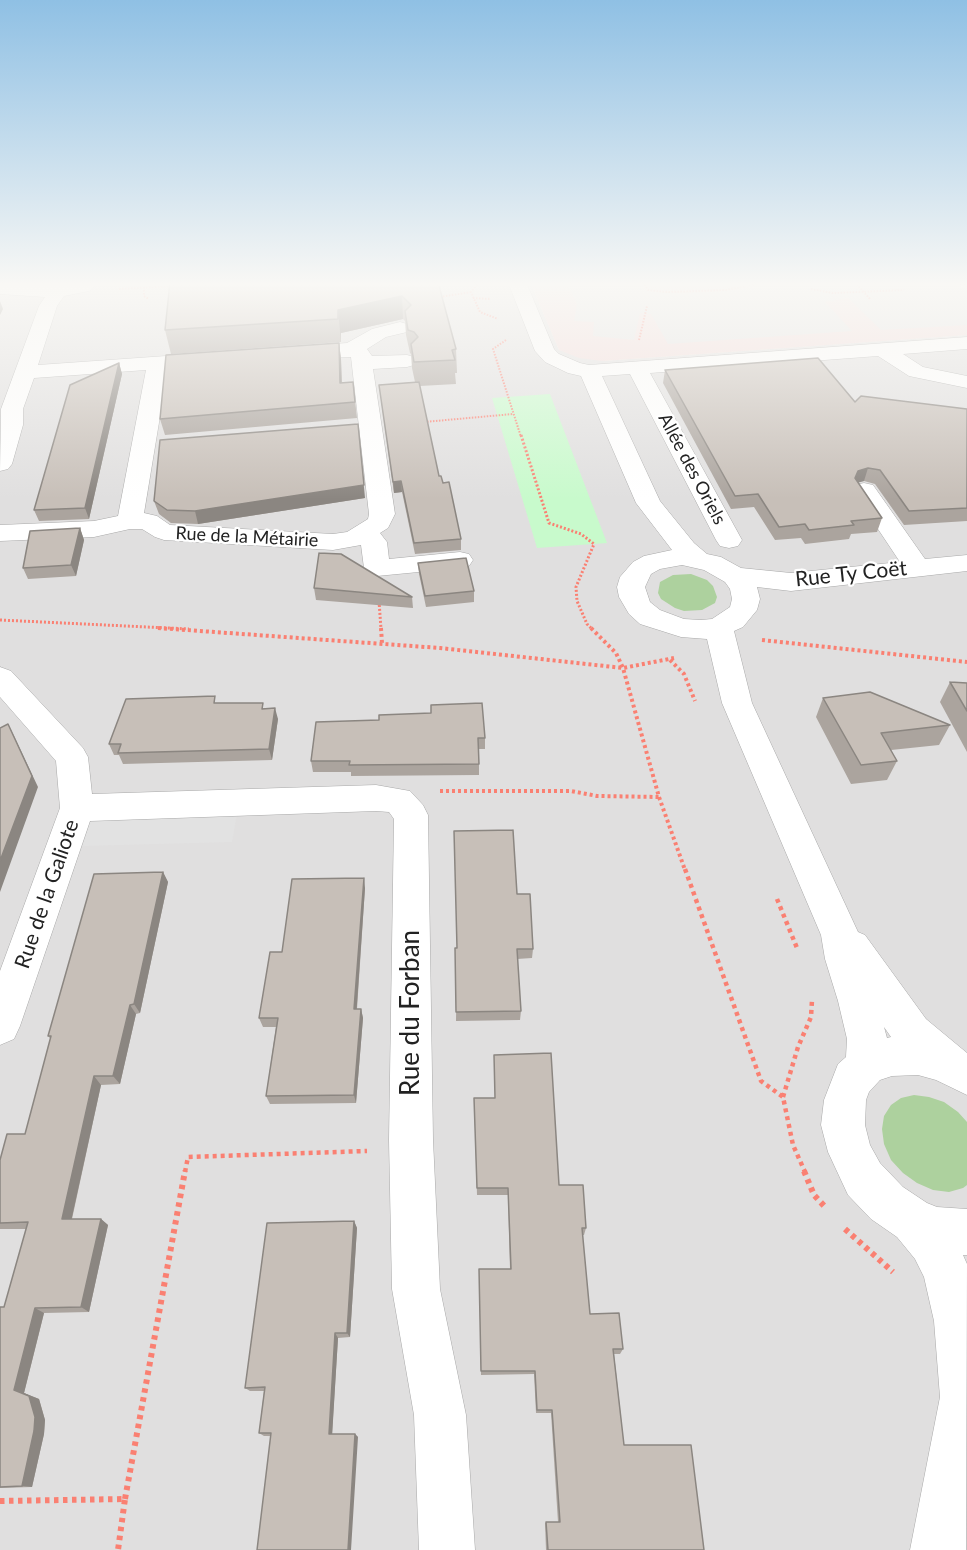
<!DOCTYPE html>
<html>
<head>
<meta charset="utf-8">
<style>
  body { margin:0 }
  canvas { display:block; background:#f2efe9 }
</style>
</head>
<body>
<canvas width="967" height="1550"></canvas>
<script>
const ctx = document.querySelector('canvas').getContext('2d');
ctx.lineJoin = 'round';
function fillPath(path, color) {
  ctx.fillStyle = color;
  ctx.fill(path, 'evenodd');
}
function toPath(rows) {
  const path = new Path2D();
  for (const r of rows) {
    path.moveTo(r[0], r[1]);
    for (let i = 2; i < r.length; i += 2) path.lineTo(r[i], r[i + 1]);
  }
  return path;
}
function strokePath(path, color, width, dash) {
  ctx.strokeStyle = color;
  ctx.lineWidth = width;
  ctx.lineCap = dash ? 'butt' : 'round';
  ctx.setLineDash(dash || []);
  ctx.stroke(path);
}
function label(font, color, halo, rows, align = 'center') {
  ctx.font = font + ' Lato,sans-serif';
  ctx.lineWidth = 4.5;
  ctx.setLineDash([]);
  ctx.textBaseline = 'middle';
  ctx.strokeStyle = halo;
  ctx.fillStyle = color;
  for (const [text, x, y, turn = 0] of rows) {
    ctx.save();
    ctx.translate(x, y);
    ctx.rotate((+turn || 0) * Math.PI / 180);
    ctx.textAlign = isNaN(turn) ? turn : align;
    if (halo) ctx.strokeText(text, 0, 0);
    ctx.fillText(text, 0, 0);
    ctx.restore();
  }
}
fillPath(toPath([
  [0,282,530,282,559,350,602,361,967,335,967,1550,0,1550]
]), '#e0dfdf');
fillPath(toPath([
  [530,282,957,282,962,287,967,286,967,335,602,361,579,358,559,350]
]), '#f2dad9');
fillPath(toPath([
  [691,574,707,580,713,586,717,597,715,603,702,610,684,611,675,608,661,599,658,593,660,582,673,575],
  [914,1095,929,1097,944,1102,958,1112,967,1122,967,1185,963,1188,949,1192,933,1190,917,1183,903,1173,891,1160,884,1144,882,1129,884,1116,891,1105,901,1098]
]), '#add19e');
fillPath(toPath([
  [550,394,607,543,537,548,492,398]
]), '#c8facc');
fillPath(toPath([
  [567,282,635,282,652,292,682,294,738,290,777,282,957,282,962,287,967,286,967,325,881,330,848,298,825,302,852,331,668,344,651,314,640,313,634,340,593,336,594,322,574,321,577,304],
  [237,814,232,842,82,846,91,817]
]), '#e2e2e2');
const minor = toPath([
  [0,282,57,286,77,282,100,282,89,291,64,296,57,306,38,365,209,353,216,355,219,359,216,363,168,368,144,513,157,516,170,525,333,534,347,532,368,519,369,514,351,357,296,359,289,357,286,353,289,349,296,347,347,343,372,329,400,322,407,324,410,328,407,332,386,337,367,349,372,356,407,355,414,357,417,361,414,365,407,367,373,369,395,514,388,528,380,533,387,542,389,559,460,552,469,554,473,560,469,566,460,568,377,576,368,574,364,568,361,545,333,550,164,540,155,537,142,529,130,529,94,537,0,541,0,525,94,521,118,516,146,370,34,378,23,409,23,425,12,464,8,469,0,471,1,409,39,306,45,297,0,294,0,282],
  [508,282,526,282,554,349,559,354,580,363,589,365,967,337,967,349,903,354,923,367,967,376,967,388,909,376,878,356,650,373,742,540,738,546,729,548,720,546,716,540,630,374,602,376,660,501,694,543,707,554,721,557,741,568,791,573,900,562,852,490,855,485,864,483,873,485,925,559,967,555,967,571,791,591,757,587,760,599,757,610,743,627,734,631,752,703,858,932,865,935,926,1019,967,1053,967,1095,936,1080,918,1075,892,1076,880,1080,869,1092,866,1100,865,1125,870,1145,880,1163,903,1187,927,1203,937,1207,967,1209,967,1255,963,1255,967,1264,966,1550,910,1550,940,1397,934,1321,924,1277,915,1259,897,1237,871,1219,848,1195,828,1152,821,1125,824,1100,838,1064,846,1057,847,1039,838,1001,825,959,821,935,722,703,707,639,681,637,640,624,629,614,619,597,617,587,620,577,633,562,644,556,672,550,636,503,581,376,568,373,545,362,535,351,508,282],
  [682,565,704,570,725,582,730,589,732,599,730,607,712,619,701,620,684,619,660,610,650,602,645,587,651,574,660,569,682,565],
  [884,1027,891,1037,887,1038,884,1027],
  [0,667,11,671,83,748,88,757,92,794,376,785,410,791,423,805,428,815,433,1140,440,1289,466,1415,475,1550,419,1550,414,1415,392,1289,389,1140,394,819,389,812,376,811,90,821,20,1026,14,1039,0,1045,0,971,60,808,56,761,0,697,0,667]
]);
strokePath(minor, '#a9a9a9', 1);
strokePath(toPath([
  [479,282,471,292,480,312,498,319],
  [643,282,648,290,667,292,725,290,767,282],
  [855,282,870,299],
  [144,287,144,296,149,299],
  [119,289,174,286],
  [811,289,833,293,904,290],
  [440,297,471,292],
  [473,298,491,299],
  [506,340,493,349,521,437],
  [639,340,647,306],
  [424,422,513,414]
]), '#fa8072', 2, [1.5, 1.5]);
strokePath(toPath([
  [521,435,549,523,581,534,594,544,576,587,577,601,587,624,592,629],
  [379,601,381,629],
  [0,620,189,629]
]), '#fa8072', 3, [2, 2]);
strokePath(toPath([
  [158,628,440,648,623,668,674,658],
  [381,628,382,643],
  [591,628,616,653,623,668,659,797,685,870],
  [762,640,967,662],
  [670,660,684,674,695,701],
  [440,791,571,791,597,796,659,797]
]), '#fa8072', 4, [3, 3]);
strokePath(toPath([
  [685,869,761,1081,783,1097,793,1145,805,1172],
  [777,899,797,948],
  [783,1097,798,1047,811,1017,812,1000],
  [185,1172,188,1157,367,1151]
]), '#fa8072', 4.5, [4, 4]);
strokePath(toPath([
  [804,1171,814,1195,826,1208],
  [845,1229,893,1272],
  [125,1499,185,1171],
  [0,1501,125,1499,118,1550]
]), '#fa8072', 6, [4.5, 4.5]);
fillPath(minor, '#fff');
fillPath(toPath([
  [438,282,456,349,457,373,455,373,456,384,420,386,439,476,461,539,461,550,415,554,402,492,394,493,379,385,415,382,412,368,411,354,410,353,406,335,405,321,403,319,341,333,341,342,171,354,165,330],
  [339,343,341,359,342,383,353,382,357,418,165,435,160,419],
  [119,363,122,374,89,519,39,521,34,510],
  [665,370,855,402,967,409,967,521,904,525,875,484,864,481,858,482,882,518,877,532,851,534,849,539,805,544,801,538,775,540,754,507,731,509,663,383],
  [365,498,198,524,171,523,159,514,154,501],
  [80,528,84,540,76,576,28,579,23,568],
  [418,563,474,591,474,602,426,607,419,574],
  [314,588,412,597,413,608,316,600],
  [950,682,967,683,967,752,940,702],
  [823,698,950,725,939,745,891,750,897,761,887,780,851,784,816,717],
  [265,708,278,719,272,760,123,764,119,755,114,755,109,744],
  [316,722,485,738,485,749,479,749,479,775,351,776,351,772,313,772,311,761],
  [163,872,168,882,140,1013,136,1014,120,1084,101,1085,72,1219,101,1219,108,1225,89,1312,44,1313,24,1393,39,1399,45,1420,44,1434,32,1487,0,1488,0,1307,4,1307,26,1229,0,1229,0,1160,25,1134,51,1039,48,1036],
  [365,888,357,1009,361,1009,363,1018,356,1103,270,1104,266,1096,276,1027,263,1027,259,1018,282,952],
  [517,894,533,949,532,958,517,959,521,1011,520,1020,456,1021,457,948],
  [474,1098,559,1185,586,1228,584,1235,582,1235,590,1314,623,1349,620,1354,614,1354,624,1445,704,1550,546,1550,545,1523,558,1522,551,1413,536,1413,534,1374,481,1375,479,1269,510,1269,508,1195,477,1195],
  [354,1221,357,1228,350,1337,338,1338,332,1434,355,1434,358,1437,264,1436,259,1433,264,1391,250,1391,245,1388]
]), '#aba49e');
fillPath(toPath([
  [402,296,403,319,341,333,341,342,338,310],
  [0,301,3,309,0,315],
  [339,343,341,359,342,398,340,383],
  [119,363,122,374,89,519,85,508],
  [358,424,365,498,198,524,195,511],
  [868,468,864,481,853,484,858,471],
  [401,481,402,492,394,493,393,482],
  [80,528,84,540,76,576,71,565],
  [275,708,278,719,272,760,269,749],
  [8,724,14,736,38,787,0,892,0,861],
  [163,872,168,882,140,1013,134,1004],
  [364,878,365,888,356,1018,354,1009],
  [130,1005,136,1014,120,1084,113,1076],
  [361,1009,363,1018,356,1103,354,1095],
  [94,1076,101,1085,70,1226,62,1219],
  [101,1219,108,1225,89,1312,81,1307],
  [354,1221,357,1228,350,1337,347,1333],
  [35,1308,44,1313,24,1393,39,1399,45,1420,44,1434,32,1487,22,1486,14,1390],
  [335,1333,338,1338,332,1437,329,1434],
  [355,1434,358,1437,351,1550,348,1550]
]), '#8b8681');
const building = toPath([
  [170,282,438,282,456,349,452,350,455,360,414,362,411,344,418,337,414,332,408,330,405,311,411,305,402,296,338,310,338,319,165,330,170,282],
  [339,343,340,383,353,382,355,402,160,419,166,355,339,343],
  [818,358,855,402,861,396,967,409,967,508,909,511,880,470,868,468,858,471,855,478,882,518,851,521,854,525,809,530,805,524,779,527,758,494,735,496,665,370,818,358],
  [119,363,85,508,34,510,70,385,119,363],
  [419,382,439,476,441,476,443,483,449,482,461,539,414,543,401,481,393,482,379,385,419,382],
  [358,424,364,485,195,511,167,510,154,501,160,440,358,424],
  [80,528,71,565,23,568,30,531,80,528],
  [319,553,341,554,412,597,314,588,319,553],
  [466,558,474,591,425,596,418,563,466,558],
  [950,682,967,683,967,711,950,682],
  [870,692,950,725,881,733,897,761,861,765,823,698,870,692],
  [215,696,214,703,263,703,262,709,275,708,269,749,118,753,121,744,109,744,126,699,215,696],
  [482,703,485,738,478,738,479,764,349,765,350,761,311,761,316,722,379,720,379,715,431,713,431,705,482,703],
  [8,724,32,776,0,861,0,728,8,724],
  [513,830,517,894,530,894,533,949,517,949,521,1011,456,1012,455,948,457,948,454,831,513,830],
  [163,872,134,1004,130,1005,113,1076,94,1076,62,1219,101,1219,81,1307,35,1308,14,1390,29,1396,35,1417,34,1431,22,1486,0,1487,0,1307,4,1307,28,1222,0,1223,0,1160,7,1134,25,1134,51,1036,48,1036,94,874,163,872],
  [364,878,354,1009,361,1009,354,1095,266,1096,278,1018,259,1018,270,952,282,952,292,879,364,878],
  [551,1053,559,1185,583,1185,586,1228,582,1228,590,1314,619,1313,623,1349,613,1349,624,1445,691,1445,704,1550,548,1550,546,1522,560,1522,552,1410,537,1410,535,1371,481,1371,479,1269,511,1269,508,1188,477,1188,474,1098,495,1098,494,1055,551,1053],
  [354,1221,347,1333,335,1333,329,1434,355,1434,348,1550,257,1550,271,1433,259,1433,265,1387,245,1388,267,1223,354,1221]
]);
fillPath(building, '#c7bfb8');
strokePath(building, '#8b8681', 1.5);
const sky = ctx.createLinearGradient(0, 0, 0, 499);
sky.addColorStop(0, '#8fc0e4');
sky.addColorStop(0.57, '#f9f8f5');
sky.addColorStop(1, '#f9f8f500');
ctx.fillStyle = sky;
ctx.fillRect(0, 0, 967, 499);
label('18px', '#222', '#fff', [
  ["Allée des Oriels",692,469,62],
  ["Rue de la Métairie",247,537,3]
]);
label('21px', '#222', '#fff', [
  ["Rue Ty Coët",851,574,-6],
  ["Rue de la Galiote",47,894,-71]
]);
label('26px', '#222', '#fff', [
  ["Rue du Forban",411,1013,-90]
]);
</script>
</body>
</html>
